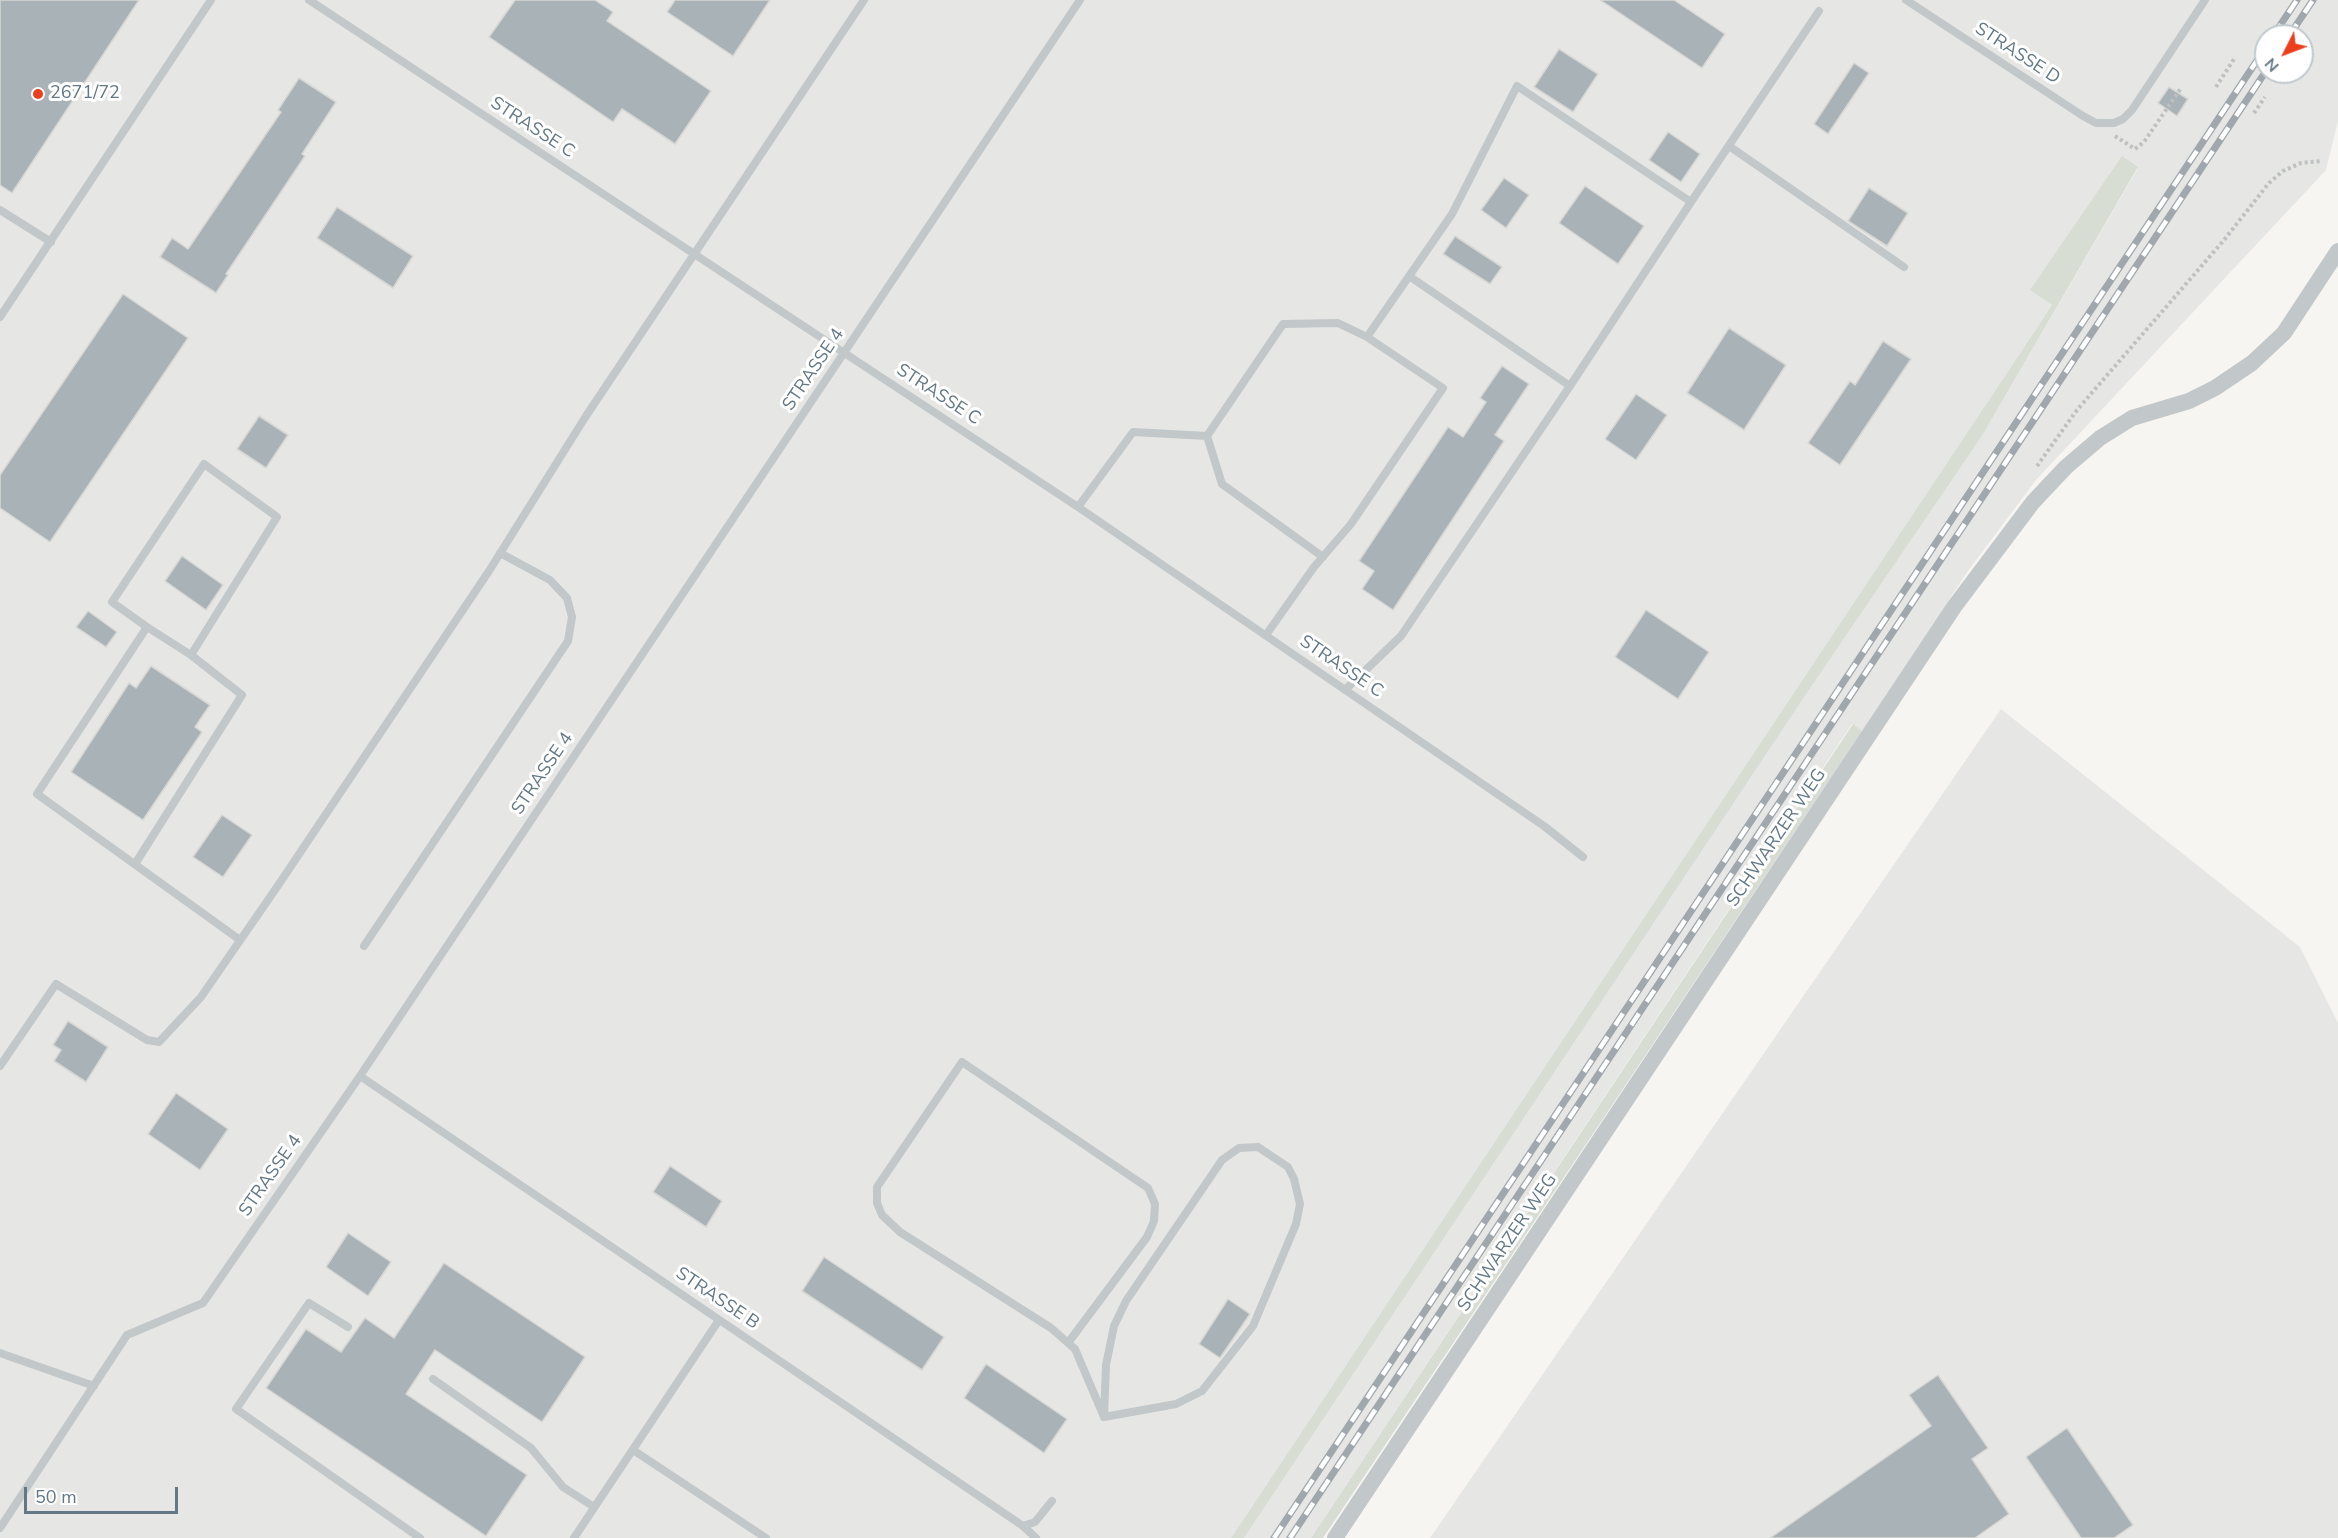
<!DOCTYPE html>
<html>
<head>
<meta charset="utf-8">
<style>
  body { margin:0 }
  #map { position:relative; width:2338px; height:1538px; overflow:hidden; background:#f6f5f1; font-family:"Nunito Sans",sans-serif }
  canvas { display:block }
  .north { position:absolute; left:2254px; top:24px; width:60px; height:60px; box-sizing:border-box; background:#fff; border:2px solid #c1c9ce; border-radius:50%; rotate:228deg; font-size:16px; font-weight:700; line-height:24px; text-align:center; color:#637784 }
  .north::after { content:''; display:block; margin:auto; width:21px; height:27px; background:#eb3f1c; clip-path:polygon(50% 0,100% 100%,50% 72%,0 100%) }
  .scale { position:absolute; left:24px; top:1487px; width:154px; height:27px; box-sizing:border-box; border:3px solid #637784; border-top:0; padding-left:8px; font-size:18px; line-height:21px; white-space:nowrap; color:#637784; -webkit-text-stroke:4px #fff; paint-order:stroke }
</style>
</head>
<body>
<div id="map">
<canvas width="2338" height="1538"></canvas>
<div class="north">N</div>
<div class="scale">50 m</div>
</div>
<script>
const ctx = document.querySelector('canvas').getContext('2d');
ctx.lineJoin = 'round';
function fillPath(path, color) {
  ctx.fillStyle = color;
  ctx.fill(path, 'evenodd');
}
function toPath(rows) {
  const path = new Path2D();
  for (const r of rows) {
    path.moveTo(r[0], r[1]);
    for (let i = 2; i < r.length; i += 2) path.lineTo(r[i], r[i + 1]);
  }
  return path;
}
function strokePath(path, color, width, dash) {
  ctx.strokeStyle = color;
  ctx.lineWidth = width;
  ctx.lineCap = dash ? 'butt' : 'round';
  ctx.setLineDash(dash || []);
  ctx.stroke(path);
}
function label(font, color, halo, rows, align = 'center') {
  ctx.font = font + ' "Nunito Sans",sans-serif';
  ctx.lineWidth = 6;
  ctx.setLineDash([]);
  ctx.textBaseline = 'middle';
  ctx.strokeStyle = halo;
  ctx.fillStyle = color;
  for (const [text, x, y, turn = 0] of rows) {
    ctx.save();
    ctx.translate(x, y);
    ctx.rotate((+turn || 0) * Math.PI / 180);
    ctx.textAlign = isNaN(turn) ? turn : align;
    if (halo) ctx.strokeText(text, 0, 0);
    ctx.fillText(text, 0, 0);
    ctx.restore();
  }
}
fillPath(toPath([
  [0,0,2338,0,2338,121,2326,170,2036,480,1968,571,1862,731,1852,724,1311,1538,1244,1538,1807,693,1982,436,2138,168,2123,157,2031,290,2052,305,1231,1538,0,1538],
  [2266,36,2302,36,2302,72,2266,72],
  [2001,709,2300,947,2338,1023,2338,1538,1430,1538]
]), '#e6e7e5');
fillPath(toPath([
  [2122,156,2138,167,1982,436,1807,693,1244,1538,1231,1538,2052,305,2030,290],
  [1853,724,1862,731,1323,1538,1311,1538]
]), '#d7ddd2');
const building = toPath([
  [0,0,139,0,12,193,0,185,0,0],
  [515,0,595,0,613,12,607,21,711,91,675,144,622,109,613,122,489,37,515,0],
  [675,0,770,0,733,56,667,12,675,0],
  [1600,0,1674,0,1725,34,1702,68,1600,0],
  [1559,49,1598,74,1573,112,1534,87,1559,49],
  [1854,63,1869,73,1828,134,1814,124,1854,63],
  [299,78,336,102,302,154,305,156,226,274,228,275,216,293,160,257,172,238,188,249,281,112,278,110,299,78],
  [2169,87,2188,99,2177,116,2158,103,2169,87],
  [1668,132,1700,154,1681,182,1649,160,1668,132],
  [1504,178,1529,195,1506,228,1481,210,1504,178],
  [1585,186,1644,226,1618,264,1559,223,1585,186],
  [1869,188,1908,213,1887,246,1848,221,1869,188],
  [337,207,413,256,393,288,317,238,337,207],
  [1455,236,1502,267,1490,284,1443,254,1455,236],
  [123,294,188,338,50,542,0,508,0,475,123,294],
  [1729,328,1786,365,1744,430,1687,393,1729,328],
  [1883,341,1911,359,1840,465,1808,443,1850,381,1855,385,1883,341],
  [1502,366,1529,384,1495,435,1504,441,1393,610,1362,589,1374,571,1359,561,1448,427,1463,437,1486,402,1480,398,1502,366],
  [1636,394,1667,415,1636,460,1605,439,1636,394],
  [259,416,288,435,266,468,237,449,259,416],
  [182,556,223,585,206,610,165,581,182,556],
  [1646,610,1709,652,1678,699,1615,657,1646,610],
  [88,611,117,632,106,647,76,627,88,611],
  [151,666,210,705,195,727,202,732,143,820,71,772,129,683,136,688,151,666],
  [222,815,252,835,223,877,193,857,222,815],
  [68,1021,108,1047,86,1082,54,1061,61,1050,53,1045,68,1021],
  [176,1093,228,1129,200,1170,148,1134,176,1093],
  [670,1166,722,1201,706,1227,653,1192,670,1166],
  [348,1233,391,1262,368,1296,326,1267,348,1233],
  [824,1257,944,1337,922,1370,802,1291,824,1257],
  [444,1263,585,1357,542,1422,435,1350,406,1394,527,1475,486,1536,266,1388,306,1329,341,1352,365,1318,394,1338,444,1263],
  [1228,1299,1250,1314,1220,1358,1199,1344,1228,1299],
  [986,1364,1067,1419,1044,1453,964,1398,986,1364],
  [1938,1375,1988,1448,1972,1459,2009,1514,1975,1538,1770,1538,1931,1426,1909,1395,1938,1375],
  [2067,1428,2133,1525,2114,1538,2081,1538,2026,1457,2067,1428]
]);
fillPath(building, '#a9b2b7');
strokePath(building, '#d7d7d4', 1.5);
strokePath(toPath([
  [2216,87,2234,59],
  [2254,113,2265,97],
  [2115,136,2135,149,2144,142,2181,88],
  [2037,466,2077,410,2224,240,2269,183,2283,171,2301,163,2321,161]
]), '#bec0c2', 4, [3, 3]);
strokePath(toPath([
  [309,0,1078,507,1544,826,1583,857],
  [1906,0,2083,116,2096,123,2114,123,2123,119,2132,110,2205,0],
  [1729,146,1904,267],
  [0,210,51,242],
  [0,317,211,0],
  [1570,386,1691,202],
  [1207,436,1222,484,1323,557],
  [1078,507,1133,432,1207,436,1283,324,1338,323,1367,337,1452,214,1517,86,1691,202,1819,11],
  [147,627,112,602,204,464,277,517,191,655],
  [1266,635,1314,567,1351,524,1443,388,1367,337],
  [1345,690,1401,636,1570,386,1409,276],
  [135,864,242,695,191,655,147,627,37,794,240,940],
  [364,946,568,641,572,617,567,598,550,580,500,553],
  [0,1066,56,984,147,1040,159,1042,201,997,277,887,489,571,586,416,864,0],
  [360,1076,1023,1526,1035,1522,1052,1501],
  [1258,1147,1288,1167,1294,1179,1300,1204,1296,1224,1253,1326,1202,1391,1176,1404,1104,1417,1106,1365,1114,1326,1126,1301,1222,1160,1239,1148,1258,1147],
  [348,1327,309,1303,236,1409,420,1538],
  [1068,1343,1147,1237,1154,1221,1155,1204,1148,1188,962,1062,877,1187,877,1203,882,1215,900,1232,1051,1328,1075,1349,1104,1417],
  [0,1353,94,1386],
  [433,1379,531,1448,563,1487,594,1507],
  [633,1450,766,1538],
  [1023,1526,1036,1538],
  [0,1528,127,1335,203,1303,360,1076,1080,0],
  [574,1538,719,1320]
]), '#c2c7c9', 8);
strokePath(toPath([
  [1335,1538,1954,607,2033,502,2066,467,2100,438,2132,418,2189,401,2215,388,2252,363,2284,333,2338,251]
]), '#c2c7c9', 16);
const rail = toPath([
  [2273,36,2297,0],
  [2289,36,2313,0],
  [1274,1538,2266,47],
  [1290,1538,2266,71]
]);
strokePath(rail, '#a0a8ad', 7);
strokePath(rail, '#fff', 4.5, [14]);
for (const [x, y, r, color] of [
  [38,94,6,"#eb3f1c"]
]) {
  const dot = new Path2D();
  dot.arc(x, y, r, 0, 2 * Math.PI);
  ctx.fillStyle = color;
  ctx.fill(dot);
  strokePath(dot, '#fff', 2);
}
label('18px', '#637784', '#fff', [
  ["STRASSE D",2017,54,33],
  ["STRASSE C",532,128,33],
  ["STRASSE 4",814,370,-56],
  ["STRASSE C",938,395,33],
  ["STRASSE C",1341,667,34],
  ["STRASSE 4",543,774,-56],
  ["SCHWARZER WEG",1777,838,-56],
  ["STRASSE 4",271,1176,-55],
  ["SCHWARZER WEG",1508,1243,-56],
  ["STRASSE B",717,1299,34]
]);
label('18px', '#637784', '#fff', [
  ["2671/72",50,94]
], 'left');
</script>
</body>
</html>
